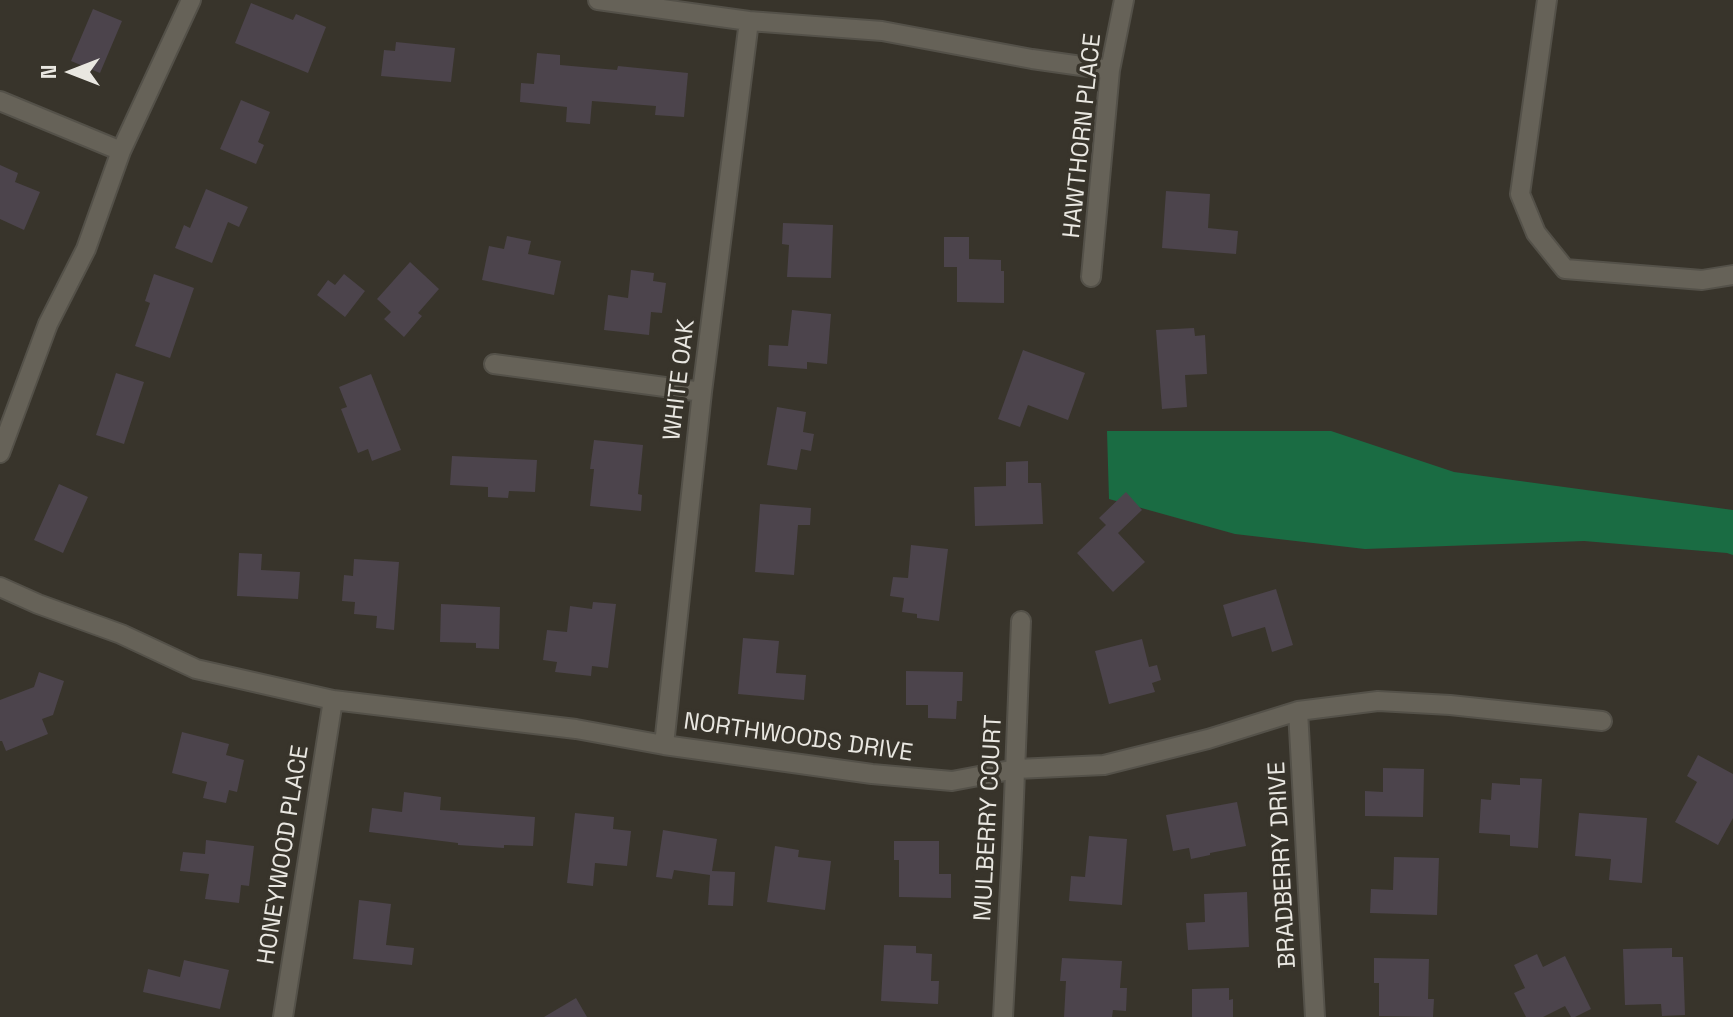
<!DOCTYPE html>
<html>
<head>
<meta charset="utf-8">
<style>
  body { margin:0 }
  #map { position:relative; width:1733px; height:1017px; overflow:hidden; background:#38342b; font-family:"Space Grotesk",sans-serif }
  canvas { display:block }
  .north { position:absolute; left:32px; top:32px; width:80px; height:80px; -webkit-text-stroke:6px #38342b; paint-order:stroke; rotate:270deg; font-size:22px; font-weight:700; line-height:32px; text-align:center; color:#e9e7e1 }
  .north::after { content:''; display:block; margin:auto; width:28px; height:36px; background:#e9e7e1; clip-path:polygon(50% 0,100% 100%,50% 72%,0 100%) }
</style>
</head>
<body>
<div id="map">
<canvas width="1733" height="1017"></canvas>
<div class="north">N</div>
</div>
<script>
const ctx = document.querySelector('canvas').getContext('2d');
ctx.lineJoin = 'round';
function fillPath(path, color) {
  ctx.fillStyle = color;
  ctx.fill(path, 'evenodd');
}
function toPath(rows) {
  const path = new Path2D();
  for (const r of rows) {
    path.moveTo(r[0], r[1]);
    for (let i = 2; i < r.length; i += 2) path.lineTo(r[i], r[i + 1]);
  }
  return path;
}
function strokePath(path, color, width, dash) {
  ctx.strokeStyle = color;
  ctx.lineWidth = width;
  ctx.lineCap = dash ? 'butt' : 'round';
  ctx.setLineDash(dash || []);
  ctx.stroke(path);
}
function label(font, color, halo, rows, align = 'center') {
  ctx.font = font + ' "Space Grotesk",sans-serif';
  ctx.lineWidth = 7;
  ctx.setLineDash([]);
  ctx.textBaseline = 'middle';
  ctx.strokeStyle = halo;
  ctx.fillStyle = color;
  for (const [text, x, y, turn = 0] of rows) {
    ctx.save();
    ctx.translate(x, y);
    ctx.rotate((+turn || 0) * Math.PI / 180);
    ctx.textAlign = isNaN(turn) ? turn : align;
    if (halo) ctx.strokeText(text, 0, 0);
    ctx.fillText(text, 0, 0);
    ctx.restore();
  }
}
fillPath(toPath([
  [1107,431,1331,431,1454,472,1733,510,1733,555,1727,553,1584,541,1365,549,1235,534,1109,499]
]), '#1a6c43');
fillPath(toPath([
  [251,3,293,20,296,14,326,27,308,73,235,43],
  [93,9,122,21,100,73,71,61],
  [396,42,455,48,451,82,381,76,384,50,395,51],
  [537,53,560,55,560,65,617,70,618,66,688,73,684,117,655,115,656,106,592,101,590,124,566,122,567,107,520,102,521,83,534,84],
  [241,100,270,112,258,142,264,145,256,164,220,149],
  [0,165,18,173,15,182,40,192,24,230,0,219],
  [206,189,248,207,239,227,228,222,212,263,175,248,184,225,190,228],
  [1166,191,1210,194,1208,228,1238,231,1236,254,1162,248],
  [783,223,833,225,831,278,787,277,789,245,782,244],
  [507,236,531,241,528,254,561,261,554,295,482,280,489,246,504,249],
  [944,237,969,237,969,259,1001,260,1001,271,1004,271,1004,303,957,302,957,267,944,267],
  [410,262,439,289,418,313,422,316,404,337,384,319,391,312,377,299],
  [631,270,654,273,653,281,666,283,662,313,651,312,649,335,604,330,608,295,628,298],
  [154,274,194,288,170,358,135,346,150,303,145,301],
  [344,274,365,291,345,317,317,295,328,280,335,285],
  [792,310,831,314,827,364,807,362,807,369,768,366,769,345,788,346],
  [1194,328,1195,336,1205,335,1207,374,1185,375,1187,407,1162,409,1156,330],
  [1023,350,1085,373,1068,420,1028,405,1020,427,998,419],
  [116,373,144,382,124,444,96,435],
  [371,374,401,450,372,461,368,449,358,453,341,409,347,407,339,387],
  [777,407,806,412,803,432,814,434,811,451,801,449,797,470,767,465],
  [594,440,643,445,638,494,642,495,641,511,590,506,594,469,590,469],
  [452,456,537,460,535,492,509,491,508,498,488,497,488,487,450,485],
  [1028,461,1028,483,1041,483,1043,524,975,526,974,487,1006,486,1006,462],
  [59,484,88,497,63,553,34,540],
  [1126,492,1142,510,1118,533,1145,562,1113,592,1077,553,1106,525,1099,518],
  [760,504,811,508,810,525,798,525,794,575,755,572],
  [911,545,948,549,939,621,917,618,917,614,902,612,904,598,890,596,893,577,908,578],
  [239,553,262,554,261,570,300,572,298,599,237,596],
  [354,559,399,562,394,630,376,628,377,616,354,614,355,602,342,601,344,575,353,576],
  [1276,589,1293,645,1272,652,1265,627,1232,637,1223,605],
  [593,602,616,604,608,668,592,666,591,676,555,672,557,662,543,660,547,630,567,632,570,606,592,609],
  [441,604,500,607,499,649,476,648,476,643,440,642],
  [743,638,779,641,776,673,806,675,804,700,738,694],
  [1142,639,1149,667,1157,665,1161,680,1152,683,1155,692,1109,704,1095,651],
  [906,671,963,672,962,701,957,701,956,719,928,718,928,705,906,705],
  [39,672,64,681,53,715,42,719,48,734,6,751,2,741,0,741,0,700,34,687],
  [182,732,229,744,226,755,244,760,237,792,229,790,226,803,203,798,207,782,172,773],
  [1698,755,1733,774,1733,818,1718,845,1675,822,1697,782,1687,776],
  [1383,768,1424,769,1423,817,1365,816,1365,791,1383,792],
  [1520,778,1542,779,1538,848,1510,846,1510,835,1479,833,1481,799,1491,800,1492,783,1520,785],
  [404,792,441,797,440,810,535,817,533,846,504,845,504,848,458,845,458,843,369,832,372,808,402,812],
  [1237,802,1246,846,1210,853,1210,855,1191,859,1189,848,1173,851,1166,815],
  [575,813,614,817,613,829,631,831,627,866,595,863,593,886,567,883],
  [1579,813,1647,818,1642,883,1609,880,1611,859,1575,856],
  [663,830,717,839,712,871,735,872,733,906,708,905,710,875,674,870,672,879,656,877],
  [1089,836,1127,839,1122,905,1069,901,1071,876,1085,877],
  [206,840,254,846,249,886,241,885,239,903,205,899,209,874,180,871,183,852,205,854],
  [894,841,939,841,939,874,951,874,951,898,899,897,899,860,894,860],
  [775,846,799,850,798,857,831,861,825,910,767,902],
  [1394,857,1439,858,1437,915,1370,913,1371,889,1393,890],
  [1247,892,1249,947,1188,950,1186,923,1205,922,1204,894],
  [359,900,391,904,386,945,414,948,412,965,353,959],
  [884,945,916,946,916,953,932,954,931,981,939,981,938,1004,881,1001],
  [1672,948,1672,957,1683,957,1685,1015,1662,1016,1661,1004,1625,1005,1623,949],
  [1537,954,1543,967,1565,956,1591,1009,1575,1017,1571,1017,1565,1006,1543,1017,1526,1017,1514,993,1525,988,1514,965],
  [1062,958,1122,961,1120,988,1127,988,1126,1011,1113,1010,1112,1017,1064,1017,1066,981,1060,981],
  [1374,958,1429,959,1428,999,1434,999,1433,1017,1379,1016,1379,983,1374,983],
  [184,960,229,970,220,1009,143,992,148,969,180,977],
  [1229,988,1229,1000,1233,999,1233,1017,1192,1017,1192,989],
  [576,998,587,1017,544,1017]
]), '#4c444c');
const street = toPath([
  [598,0,749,21,882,31,1032,59,1110,70],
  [1547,0,1520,194,1536,233,1565,269,1702,280,1733,275],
  [0,101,121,151],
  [1091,277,1110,70,1124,0],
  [494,364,702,392],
  [0,453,48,324,86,249,121,151,191,0],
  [0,587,38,604,121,634,196,669,333,700,576,729,664,745,872,774,952,781,1016,769,1104,765,1208,739,1298,711,1378,701,1450,705,1602,721],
  [1298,711,1315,1017],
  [664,745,702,392,749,21],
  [283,1017,333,700],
  [1003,1017,1012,848,1021,621]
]);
strokePath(street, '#545149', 22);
strokePath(street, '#666258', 18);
label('24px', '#e9e7e1', '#38342b', [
  ["HAWTHORN PLACE",1083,136,-84],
  ["WHITE OAK",680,380,-83],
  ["NORTHWOODS DRIVE",798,738,8],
  ["MULBERRY COURT",989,818,-87],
  ["HONEYWOOD PLACE",284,855,-81],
  ["BRADBERRY DRIVE",1283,865,-93]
]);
</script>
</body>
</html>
